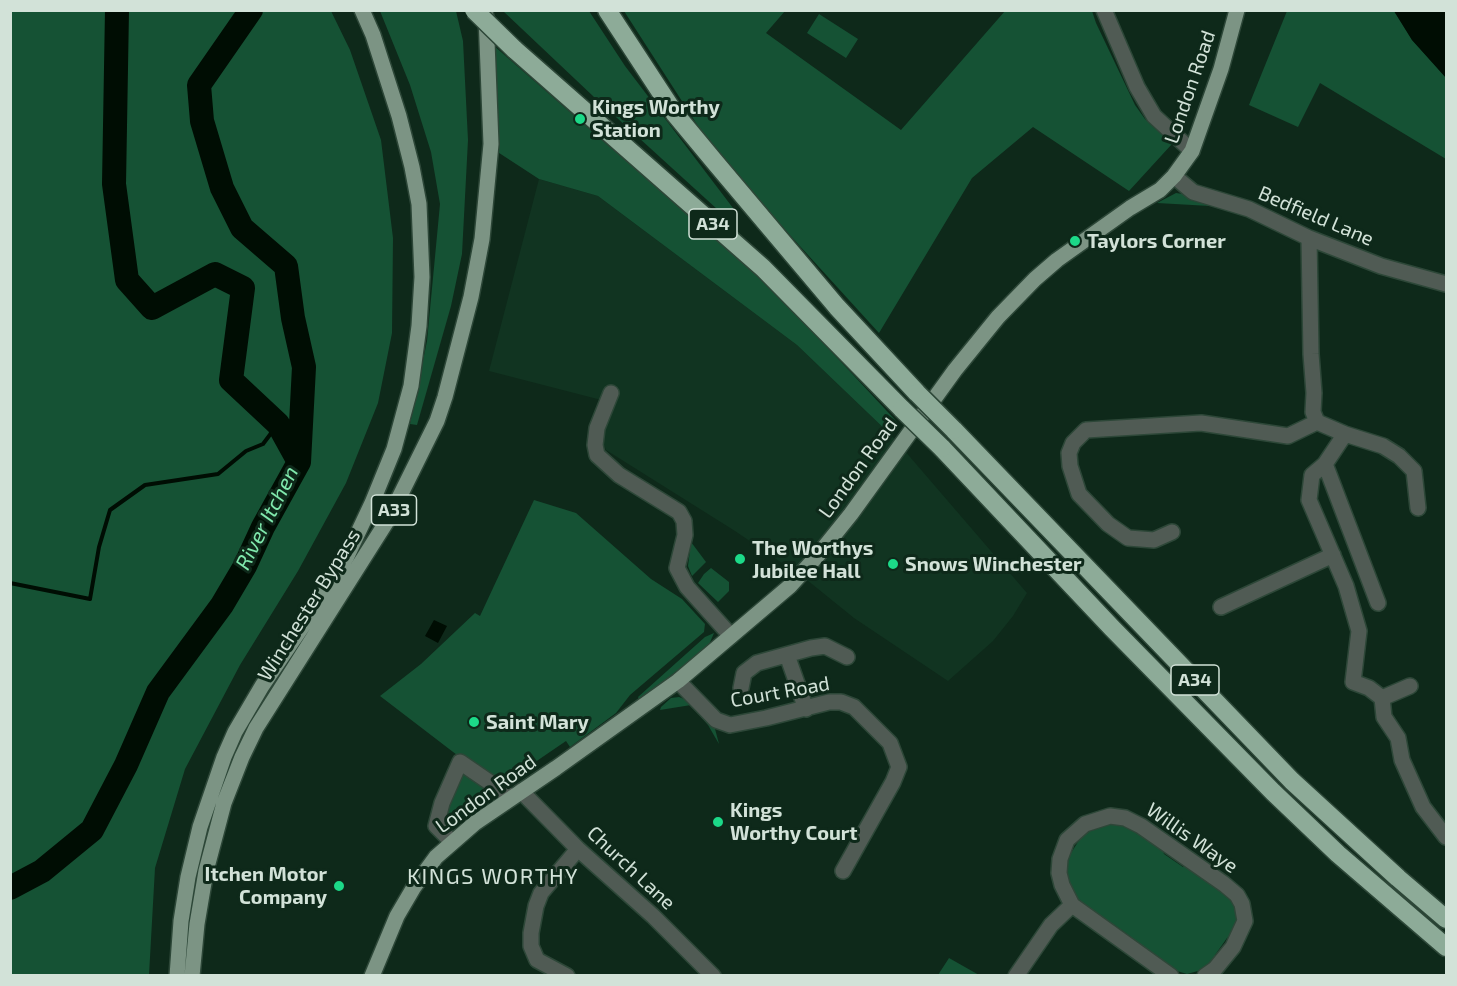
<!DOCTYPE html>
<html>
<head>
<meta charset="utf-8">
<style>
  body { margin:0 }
  #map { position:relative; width:1457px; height:986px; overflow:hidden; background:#0e291a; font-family:"Exo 2",sans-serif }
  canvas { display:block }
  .frame { position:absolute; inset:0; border:12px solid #d2e2d8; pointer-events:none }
</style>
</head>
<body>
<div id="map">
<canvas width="1457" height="986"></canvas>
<div class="frame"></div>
</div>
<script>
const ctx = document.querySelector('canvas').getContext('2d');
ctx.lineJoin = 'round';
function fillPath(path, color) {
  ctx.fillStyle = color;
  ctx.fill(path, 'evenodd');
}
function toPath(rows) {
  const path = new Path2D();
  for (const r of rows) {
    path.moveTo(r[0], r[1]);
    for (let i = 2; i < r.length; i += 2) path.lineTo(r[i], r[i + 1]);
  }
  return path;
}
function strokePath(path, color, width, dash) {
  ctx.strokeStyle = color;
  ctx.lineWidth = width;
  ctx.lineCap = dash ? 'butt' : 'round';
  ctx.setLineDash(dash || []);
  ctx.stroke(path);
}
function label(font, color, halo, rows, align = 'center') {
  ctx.font = font + ' "Exo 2",sans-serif';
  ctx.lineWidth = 6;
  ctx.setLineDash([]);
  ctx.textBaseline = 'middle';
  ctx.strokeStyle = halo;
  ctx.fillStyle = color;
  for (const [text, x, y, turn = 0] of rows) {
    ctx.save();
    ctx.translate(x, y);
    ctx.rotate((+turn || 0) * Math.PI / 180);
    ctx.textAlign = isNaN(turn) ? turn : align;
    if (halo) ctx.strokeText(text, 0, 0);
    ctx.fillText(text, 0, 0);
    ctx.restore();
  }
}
fillPath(toPath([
  [539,179,598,196,797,345,892,436,1027,593,1013,616,993,641,948,681,854,618,807,580,735,531,606,450,601,438,613,403,489,371]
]), '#113421');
fillPath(toPath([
  [10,11,331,11,350,50,381,140,393,238,392,333,378,403,346,483,298,571,240,665,185,769,155,868,149,975,11,975],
  [380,11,456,11,463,41,468,140,462,254,451,306,417,425,410,424,427,341,440,204,431,152,410,85],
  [503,11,589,11,625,66,733,208,732,218,717,209,594,97],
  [624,11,785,11,766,33,901,130,1005,11,1092,11,1096,23,1135,105,1145,119,1172,144,1129,191,1033,127,972,178,879,333,716,154],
  [1287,11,1394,11,1412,40,1446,77,1446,159,1320,83,1298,127,1249,105],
  [819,14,858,39,846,58,807,33],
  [493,45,772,288,899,424,892,436,797,345,598,196,539,179,493,149],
  [1176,193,1189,195,1205,202,1210,206,1157,203],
  [534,500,576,513,651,579,682,599,705,624,704,632,630,695,616,713,570,747,566,741,503,784,457,755,380,696,421,664,475,613,480,616],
  [691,542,706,562,692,576,688,566],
  [711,568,729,582,729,591,718,602,698,583,704,574],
  [714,633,708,647,639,700,638,697,705,637],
  [679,697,689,701,714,725,719,744,708,725,691,705,660,710,661,707,671,698],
  [462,771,494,792,442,830,442,803],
  [1107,822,1118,823,1131,828,1162,848,1164,854,1183,867,1187,865,1232,898,1239,919,1234,934,1227,938,1215,955,1216,960,1205,969,1187,974,1177,971,1133,942,1131,937,1113,924,1106,924,1071,896,1064,865,1069,856,1085,831],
  [949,958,979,975,938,975]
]), '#155234');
fillPath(toPath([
  [1394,11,1446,11,1446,78,1412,40],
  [434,620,447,626,438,643,425,636]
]), '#000d03');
strokePath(toPath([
  [10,583,90,599,99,547,110,510,145,485,218,474,246,451,263,444,278,424]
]), '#000d03', 4);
strokePath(toPath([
  [117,10,114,184,127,280,152,308,215,274,243,288,231,380,278,424,299,462],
  [10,888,42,871,92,830,126,765,158,692,222,605,245,566,263,527,299,462,304,367,293,318,286,266,242,228,222,188,202,121,199,85,251,10]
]), '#000d03', 24);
const minor = toPath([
  [1104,10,1137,87,1154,116,1192,151],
  [1174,176,1193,192,1249,209,1309,238,1381,266,1446,284],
  [1309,238,1311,354,1314,393,1313,412,1317,422],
  [611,393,597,428,595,445,597,455,619,475,679,512,684,521,685,535,677,568,687,587,731,636],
  [1345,434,1325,464,1312,475,1309,500,1346,586,1359,631,1353,682,1369,688,1382,698],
  [1325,464,1378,603],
  [1172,532,1154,540,1128,538,1108,524,1079,494,1070,466,1069,453,1073,443,1086,430,1201,423,1288,436,1317,422,1345,434,1383,446,1399,456,1414,471,1418,508],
  [1221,607,1333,555],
  [787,655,806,709],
  [678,681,716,720,730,725,766,718,829,702,841,702,854,707,890,743,899,767,893,782,843,871],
  [1410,686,1382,698,1384,717,1398,738,1402,760,1423,807,1446,837],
  [741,688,744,673,757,663,811,648,825,646,847,657],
  [521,791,578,849,653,916,713,976],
  [452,842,436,826,442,803,460,762,511,797],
  [567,976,537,960,531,946,531,933,536,906,541,893,578,849],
  [1016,976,1051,925,1072,905],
  [1171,976,1072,905,1062,885,1059,873,1060,859,1067,840,1085,824,1110,816,1125,818,1141,826,1224,884,1237,895,1242,904,1245,921,1233,947,1215,969,1205,976]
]);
const major = toPath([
  [177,976,181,921,188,877,200,827,224,757,235,732,262,686,319,602,347,556,372,503,394,449,411,386,419,326,422,277,419,204,412,167,399,116,373,35,362,10],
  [192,976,197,924,206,871,224,803,242,757,256,728,389,518,437,421,445,397,471,297,482,239,491,144,486,16],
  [372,976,397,916,414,887,436,857,475,823,556,768,678,681,790,586,818,555,851,514,955,370,998,317,1035,279,1057,260,1130,208,1160,190,1174,176,1192,151,1221,69,1237,10]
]);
const highway = toPath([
  [607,10,675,114,714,161,837,307,917,393],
  [514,49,763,268,902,409],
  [954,430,1292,781,1398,878,1446,919],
  [942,448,1112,628,1273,792,1338,854,1446,947]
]);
strokePath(minor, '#2d4738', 18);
strokePath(major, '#2d4738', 18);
strokePath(highway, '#2d4738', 21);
strokePath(minor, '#505b54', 15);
strokePath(major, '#7c9484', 15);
strokePath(highway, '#8dab98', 18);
const highwayBridge = toPath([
  [474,10,514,49],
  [917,393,954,430],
  [902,409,942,448]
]);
strokePath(highwayBridge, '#2d4738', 21, []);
strokePath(highwayBridge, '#8dab98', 18);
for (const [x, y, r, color] of [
  [580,119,6,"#1cd988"],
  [1075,241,6,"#1cd988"],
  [740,559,6,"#1cd988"],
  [893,564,6,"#1cd988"],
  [474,722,6,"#1cd988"],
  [718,822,6,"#1cd988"],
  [339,886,6,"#1cd988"]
]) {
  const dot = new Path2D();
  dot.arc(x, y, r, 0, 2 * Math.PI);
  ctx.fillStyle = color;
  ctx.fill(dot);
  strokePath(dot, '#0e291a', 2);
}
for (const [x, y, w] of [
  [713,224,48],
  [394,510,45],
  [1195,680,48]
]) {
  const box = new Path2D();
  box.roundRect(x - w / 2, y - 15, w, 30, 4.5);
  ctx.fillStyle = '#0e291a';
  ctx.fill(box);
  strokePath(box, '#d2e2d8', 1.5);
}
label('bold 18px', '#d2e2d8', null, [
  ["A34",713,224],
  ["A33",394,510],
  ["A34",1195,680]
]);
label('20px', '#d2e2d8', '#0e291a', [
  ["London Road",1190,87,-71],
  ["Bedfield Lane",1316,216,23],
  ["London Road",858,468,-54],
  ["Winchester Bypass",309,605,-58],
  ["Court Road",780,692,-10],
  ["London Road",486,794,-36],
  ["Willis Waye",1192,838,35],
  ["Church Lane",631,868,43]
]);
label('bold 20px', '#d2e2d8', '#0e291a', [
  ["Kings Worthy",592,107],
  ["Station",592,130],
  ["Taylors Corner",1087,241],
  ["The Worthys",752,548],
  ["Jubilee Hall",752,571],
  ["Snows Winchester",905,564],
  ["Saint Mary",486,722],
  ["Kings",730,810],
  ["Worthy Court",730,833],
  ["Itchen Motor",327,874,"right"],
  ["Company",327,897,"right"]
], 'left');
label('italic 21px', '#80e9ad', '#0e291a', [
  ["River Itchen",267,518,-63]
]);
ctx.letterSpacing = '1.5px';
label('22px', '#d2e2d8', '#0e291a', [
  ["KINGS WORTHY",493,877]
]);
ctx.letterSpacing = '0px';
</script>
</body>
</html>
